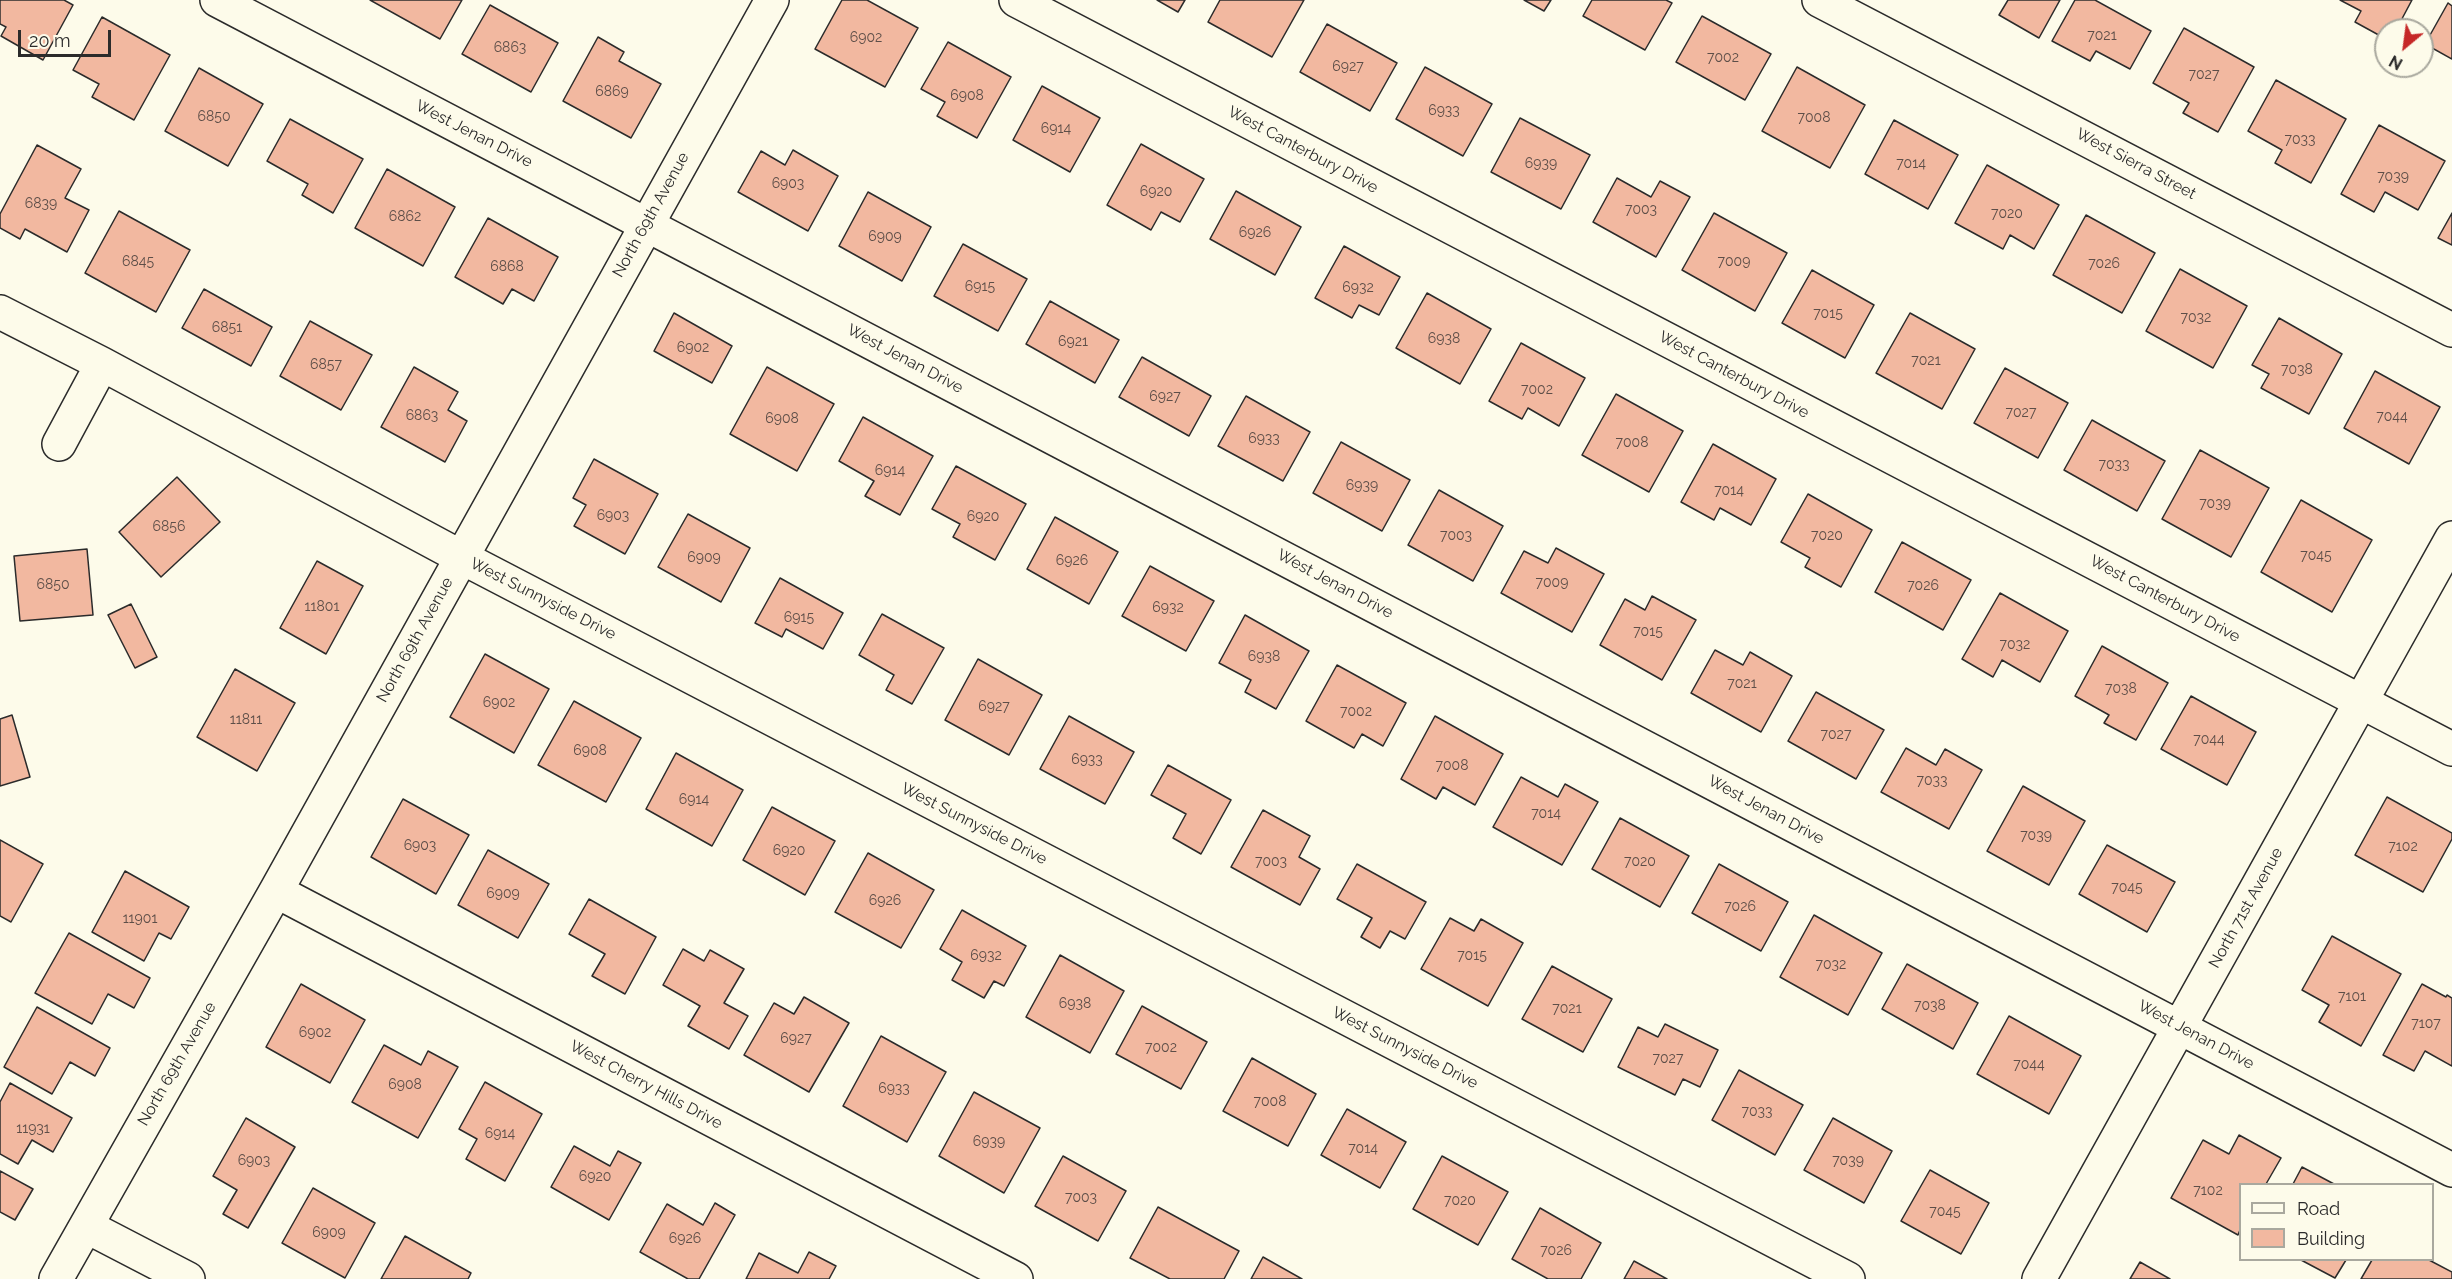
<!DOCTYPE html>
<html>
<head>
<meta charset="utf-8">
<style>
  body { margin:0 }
  #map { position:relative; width:2452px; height:1279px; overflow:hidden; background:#fdfbea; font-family:Raleway,sans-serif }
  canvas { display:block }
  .legend { position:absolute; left:2239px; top:1183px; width:195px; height:78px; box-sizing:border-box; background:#fdfbea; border:2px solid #a9a89e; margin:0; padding:8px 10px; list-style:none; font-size:18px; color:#2b2b2b }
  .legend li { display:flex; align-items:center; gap:12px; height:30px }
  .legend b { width:30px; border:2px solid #a9a89e }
  .north { position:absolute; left:2374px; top:18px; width:60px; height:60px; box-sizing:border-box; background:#fdfbea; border:2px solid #a9a89e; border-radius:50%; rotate:209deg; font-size:16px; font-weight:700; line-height:24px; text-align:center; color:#2b2b2b }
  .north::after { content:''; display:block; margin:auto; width:21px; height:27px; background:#c62828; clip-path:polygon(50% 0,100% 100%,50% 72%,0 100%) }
  .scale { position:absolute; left:18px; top:30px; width:93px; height:27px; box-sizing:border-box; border:3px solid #2b2b2b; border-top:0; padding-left:8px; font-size:18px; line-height:21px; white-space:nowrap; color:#2b2b2b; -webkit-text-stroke:4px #fdfbea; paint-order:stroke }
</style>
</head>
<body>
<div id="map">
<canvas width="2452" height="1279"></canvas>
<ul class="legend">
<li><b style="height:8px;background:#fdfbea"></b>Road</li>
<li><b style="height:16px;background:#f2b8a0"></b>Building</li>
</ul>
<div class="north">N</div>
<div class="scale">20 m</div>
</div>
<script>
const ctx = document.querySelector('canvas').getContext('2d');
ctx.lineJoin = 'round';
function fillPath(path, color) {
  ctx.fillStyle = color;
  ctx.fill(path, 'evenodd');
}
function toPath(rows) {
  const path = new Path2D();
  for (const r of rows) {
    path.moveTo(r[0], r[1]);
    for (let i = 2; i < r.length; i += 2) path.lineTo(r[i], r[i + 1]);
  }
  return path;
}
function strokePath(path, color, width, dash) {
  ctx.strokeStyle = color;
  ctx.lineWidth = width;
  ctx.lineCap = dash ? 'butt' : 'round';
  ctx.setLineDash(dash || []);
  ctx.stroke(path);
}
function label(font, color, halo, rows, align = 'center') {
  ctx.font = font + ' Raleway,sans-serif';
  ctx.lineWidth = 4.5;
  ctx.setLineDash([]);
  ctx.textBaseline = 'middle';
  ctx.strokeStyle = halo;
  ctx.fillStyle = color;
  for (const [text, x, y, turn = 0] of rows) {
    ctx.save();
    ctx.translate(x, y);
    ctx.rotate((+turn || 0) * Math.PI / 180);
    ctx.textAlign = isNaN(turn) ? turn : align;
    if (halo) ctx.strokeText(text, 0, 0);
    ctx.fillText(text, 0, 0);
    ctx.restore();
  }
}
const building = toPath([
  [0,0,64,0,73,5,43,60,1,36,6,27,0,24,0,0],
  [370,0,462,0,440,39,370,0],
  [842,0,867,0,918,28,885,87,815,49,842,0],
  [1157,0,1185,0,1178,12,1157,0],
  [1220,0,1304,0,1272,57,1208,22,1220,0],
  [1524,0,1551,0,1544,11,1524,0],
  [1592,0,1666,0,1672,3,1645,50,1583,16,1592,0],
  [2008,0,2060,0,2039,38,1999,15,2008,0],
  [2075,0,2095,0,2151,31,2130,69,2096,51,2090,61,2052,41,2075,0],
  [2340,0,2412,0,2396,30,2386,30,2386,39,2355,22,2361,11,2340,0],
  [2448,3,2452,6,2452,59,2425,44,2448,3],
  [490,5,558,43,531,92,462,54,490,5],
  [1702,16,1771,54,1745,100,1676,62,1702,16],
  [102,17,170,55,134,120,92,97,99,84,73,70,102,17],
  [1327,24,1397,63,1370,111,1300,72,1327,24],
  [2184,28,2254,67,2218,132,2183,113,2189,103,2153,83,2184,28],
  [598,37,624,52,619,61,661,84,631,138,563,101,598,37],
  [948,42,1011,77,977,138,937,116,945,102,921,89,948,42],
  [1425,67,1492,104,1463,156,1396,119,1425,67],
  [1797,67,1865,105,1830,168,1762,131,1797,67],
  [199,68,263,104,228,166,165,131,199,68],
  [2276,80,2346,119,2311,183,2275,163,2282,150,2248,131,2276,80],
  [1042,86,1100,118,1070,172,1013,140,1042,86],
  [1520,118,1590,155,1561,209,1491,172,1520,118],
  [290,119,363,159,333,213,302,195,308,184,267,161,290,119],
  [1894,120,1958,155,1928,209,1865,174,1894,120],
  [2379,125,2445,161,2418,210,2385,192,2374,212,2341,194,2379,125],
  [1141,144,1204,179,1180,222,1161,212,1151,230,1107,205,1141,144],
  [37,145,81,169,65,198,89,210,67,252,25,229,20,239,0,228,0,214,37,145],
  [793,150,838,176,808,231,738,192,761,151,785,165,793,150],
  [1987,165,2059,205,2034,249,2010,235,2003,249,1955,223,1987,165],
  [387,169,455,207,423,266,355,228,387,169],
  [1617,178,1651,197,1660,181,1690,197,1656,257,1593,222,1617,178],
  [1236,191,1301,227,1275,275,1210,239,1236,191],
  [868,192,931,227,902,281,839,246,868,192],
  [119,211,190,250,156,312,85,273,119,211],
  [1714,213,1787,253,1755,311,1682,270,1714,213],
  [2452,213,2452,245,2438,238,2452,213],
  [2086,215,2155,253,2122,313,2053,275,2086,215],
  [488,218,558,257,534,301,512,289,503,304,455,277,488,218],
  [963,244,1027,279,998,331,934,296,963,244],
  [1344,246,1400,277,1379,315,1359,305,1352,318,1315,298,1344,246],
  [2180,269,2247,306,2213,368,2146,331,2180,269],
  [1812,270,1874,305,1845,358,1782,323,1812,270],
  [204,289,272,327,251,366,182,328,204,289],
  [1427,293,1491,329,1460,384,1396,348,1427,293],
  [1050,301,1119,340,1095,383,1026,344,1050,301],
  [674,313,732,346,712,383,654,351,674,313],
  [1910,313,1975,349,1942,409,1876,373,1910,313],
  [2279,318,2342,354,2309,414,2261,388,2269,374,2252,365,2279,318],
  [310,321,372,355,341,410,280,376,310,321],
  [1521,343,1585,378,1559,426,1528,408,1522,419,1489,401,1521,343],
  [1142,357,1211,396,1189,436,1119,397,1142,357],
  [414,367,458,392,448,410,467,421,445,462,381,427,414,367],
  [767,367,834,404,797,471,730,434,767,367],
  [2005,368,2068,403,2038,458,1974,423,2005,368],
  [2375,371,2440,407,2409,464,2344,428,2375,371],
  [1616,394,1683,431,1649,492,1582,455,1616,394],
  [1246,396,1310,432,1283,481,1218,446,1246,396],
  [863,417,933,456,900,515,865,496,874,481,839,461,863,417],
  [2092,420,2165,461,2137,511,2064,470,2092,420],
  [1341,442,1410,480,1382,531,1313,493,1341,442],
  [1713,444,1776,479,1751,525,1720,508,1714,520,1681,502,1713,444],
  [2200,450,2269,488,2231,557,2162,519,2200,450],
  [594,459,658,494,625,554,574,526,586,505,573,498,594,459],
  [956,466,1026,504,995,560,953,537,960,524,932,509,956,466],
  [177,477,220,522,161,577,119,532,177,477],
  [1439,490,1503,526,1473,581,1408,545,1439,490],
  [1808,494,1872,530,1841,587,1805,567,1810,558,1781,542,1808,494],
  [2301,500,2372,540,2332,612,2261,572,2301,500],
  [688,514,750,548,721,602,658,567,688,514],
  [1055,517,1118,552,1089,604,1027,569,1055,517],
  [1902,542,1971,580,1943,630,1875,592,1902,542],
  [1556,548,1604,574,1572,632,1501,593,1524,551,1548,563,1556,548],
  [87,549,93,615,20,621,14,556,87,549],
  [317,561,363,586,326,654,280,628,317,561],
  [1150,566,1214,601,1186,651,1122,616,1150,566],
  [780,578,843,613,823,649,786,629,782,637,755,623,780,578],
  [2000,593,2068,631,2040,682,2002,660,1993,677,1962,659,2000,593],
  [1652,596,1696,620,1662,680,1600,645,1625,599,1645,610,1652,596],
  [131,604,157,657,135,668,108,615,131,604],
  [882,614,944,648,912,704,886,690,894,675,859,655,882,614],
  [1245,615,1309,651,1276,709,1245,692,1251,680,1219,663,1245,615],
  [2102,646,2168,683,2136,740,2104,723,2109,715,2075,696,2102,646],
  [1715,650,1743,665,1750,652,1792,676,1761,732,1691,693,1715,650],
  [485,654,549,689,514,753,450,717,485,654],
  [978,659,1042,695,1009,755,945,720,978,659],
  [1337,665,1406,703,1383,746,1362,734,1354,748,1306,721,1337,665],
  [235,669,295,703,257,771,197,737,235,669],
  [1816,692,1884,730,1856,779,1788,741,1816,692],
  [2191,696,2256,732,2227,785,2161,749,2191,696],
  [574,701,641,738,606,802,538,765,574,701],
  [12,715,30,777,0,786,0,719,12,715],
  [1069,716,1134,752,1105,804,1040,769,1069,716],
  [1435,716,1503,754,1475,805,1443,787,1436,799,1401,779,1435,716],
  [1906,748,1936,765,1945,749,1982,770,1949,829,1881,792,1906,748],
  [676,753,743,790,712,846,646,809,676,753],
  [1168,765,1231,800,1201,854,1173,838,1186,814,1151,795,1168,765],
  [1521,777,1558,797,1565,784,1598,802,1562,865,1493,827,1521,777],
  [2023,786,2085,821,2049,885,1987,851,2023,786],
  [2387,797,2452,833,2452,839,2423,892,2355,855,2387,797],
  [403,799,469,835,436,894,371,857,403,799],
  [772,807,835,841,805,895,743,860,772,807],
  [1263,810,1310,836,1299,857,1320,869,1300,905,1231,867,1263,810],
  [1620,818,1689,856,1660,907,1592,869,1620,818],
  [0,840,43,864,11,922,0,916,0,840],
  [2107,845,2175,882,2147,932,2079,894,2107,845],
  [488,850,549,884,518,938,458,905,488,850],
  [868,853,934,890,901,948,835,912,868,853],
  [1357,864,1426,902,1405,939,1390,931,1380,948,1361,937,1372,918,1337,899,1357,864],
  [1719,864,1788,902,1761,951,1692,913,1719,864],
  [125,871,189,907,171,939,159,933,144,961,92,932,125,871],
  [589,899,656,937,625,994,592,976,605,954,569,934,589,899],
  [962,910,1026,946,1004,986,994,981,984,998,952,980,962,962,940,949,962,910],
  [1814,915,1882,953,1848,1015,1780,977,1814,915],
  [1450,918,1474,931,1481,919,1523,943,1488,1006,1421,969,1450,918],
  [69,933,150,978,134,1008,108,994,92,1024,35,993,69,933],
  [2332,936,2401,974,2361,1046,2319,1022,2329,1005,2302,990,2332,936],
  [683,949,704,961,710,950,744,969,724,1003,748,1016,729,1049,688,1026,700,1006,663,985,683,949],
  [1060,955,1124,991,1090,1053,1026,1017,1060,955],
  [1907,964,1978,1003,1953,1049,1882,1009,1907,964],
  [1552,966,1612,999,1583,1052,1522,1019,1552,966],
  [301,984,365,1020,330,1083,266,1047,301,984],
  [2422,984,2446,997,2447,995,2452,998,2452,1066,2425,1051,2414,1071,2383,1055,2422,984],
  [804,997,849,1023,809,1092,744,1055,774,1003,794,1014,804,997],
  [1142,1006,1207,1042,1181,1089,1116,1054,1142,1006],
  [37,1007,110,1048,95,1076,70,1062,52,1094,4,1067,37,1007],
  [2009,1016,2081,1056,2049,1114,1977,1074,2009,1016],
  [1665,1024,1718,1050,1700,1087,1683,1079,1675,1095,1618,1067,1638,1027,1658,1037,1665,1024],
  [881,1036,946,1072,907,1142,843,1106,881,1036],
  [384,1045,421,1065,428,1051,458,1067,418,1138,352,1102,384,1045],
  [1252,1058,1316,1094,1288,1146,1223,1111,1252,1058],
  [1739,1070,1803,1105,1775,1155,1712,1120,1739,1070],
  [485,1082,542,1114,505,1181,466,1159,477,1139,459,1129,485,1082],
  [10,1083,72,1118,53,1152,32,1140,18,1164,0,1154,0,1102,10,1083],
  [974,1092,1040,1128,1004,1193,939,1156,974,1092],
  [1347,1109,1406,1142,1380,1188,1321,1155,1347,1109],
  [246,1118,295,1147,248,1228,223,1214,237,1190,213,1176,246,1118],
  [1833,1118,1892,1151,1864,1203,1804,1170,1833,1118],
  [2239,1135,2281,1158,2266,1184,2240,1184,2240,1230,2238,1235,2171,1198,2203,1140,2229,1154,2239,1135],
  [574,1146,610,1166,618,1151,641,1163,609,1220,551,1187,574,1146],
  [1063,1156,1126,1191,1098,1241,1035,1206,1063,1156],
  [1442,1156,1508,1192,1478,1245,1413,1209,1442,1156],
  [2302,1167,2334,1184,2293,1184,2302,1167],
  [1930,1170,1989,1203,1961,1254,1901,1221,1930,1170],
  [0,1171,33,1189,15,1220,0,1212,0,1171],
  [313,1188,375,1223,345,1278,282,1243,313,1188],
  [715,1203,735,1215,699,1279,688,1279,640,1252,667,1204,703,1225,715,1203],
  [1158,1207,1239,1251,1224,1279,1170,1279,1130,1258,1158,1207],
  [1540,1208,1601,1243,1581,1279,1548,1279,1512,1259,1540,1208],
  [405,1236,471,1273,468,1279,381,1279,405,1236],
  [809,1252,836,1266,829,1279,746,1279,759,1253,798,1273,809,1252],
  [1263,1257,1302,1279,1251,1279,1263,1257],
  [2301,1260,2346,1260,2335,1278,2301,1260],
  [2372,1260,2429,1260,2452,1272,2452,1279,2361,1279,2372,1260],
  [1634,1261,1667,1279,1624,1279,1634,1261],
  [2140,1262,2170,1279,2130,1279,2140,1262]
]);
fillPath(building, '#f2b8a0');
strokePath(building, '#2b2b2b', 1.5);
const minor = toPath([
  [217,0,2452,1170],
  [1016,0,2452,749],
  [1819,0,2452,330],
  [0,312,102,364,461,557,1848,1279],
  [59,444,102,364],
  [276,891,1016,1279],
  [86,1226,188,1279],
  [56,1279,276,891,772,0],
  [2039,1279,2452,538]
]);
strokePath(minor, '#2b2b2b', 36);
strokePath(minor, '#fdfbea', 33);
label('14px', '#5d4e48', null, [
  ["7021",2102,36],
  ["6902",866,38],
  ["6863",510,48],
  ["7002",1723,58],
  ["6927",1348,67],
  ["7027",2204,75],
  ["6869",612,92],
  ["6908",967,96],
  ["6933",1444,111],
  ["6850",214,117],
  ["7008",1814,118],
  ["6914",1056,129],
  ["7033",2300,140],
  ["6939",1541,164],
  ["7014",1911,164],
  ["7039",2393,177],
  ["6903",788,184],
  ["6920",1156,192],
  ["6839",41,204],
  ["7003",1641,210],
  ["7020",2007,214],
  ["6862",405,217],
  ["6926",1255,233],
  ["6909",885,237],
  ["6845",138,262],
  ["7009",1734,262],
  ["7026",2104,264],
  ["6868",507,267],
  ["6915",980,287],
  ["6932",1358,288],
  ["7015",1828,314],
  ["7032",2196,318],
  ["6851",227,328],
  ["6938",1444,339],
  ["6921",1073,342],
  ["6902",693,348],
  ["7021",1926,361],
  ["6857",326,365],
  ["7038",2297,370],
  ["7002",1537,390],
  ["6927",1165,397],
  ["7027",2021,413],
  ["6863",422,416],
  ["7044",2392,417],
  ["6908",782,419],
  ["6933",1264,439],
  ["7008",1632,443],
  ["7033",2114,465],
  ["6914",890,471],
  ["6939",1362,486],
  ["7014",1729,491],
  ["7039",2215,504],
  ["6903",613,516],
  ["6920",983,517],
  ["6856",169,527],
  ["7003",1456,536],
  ["7020",1827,536],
  ["7045",2316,556],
  ["6909",704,558],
  ["6926",1072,561],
  ["7009",1552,583],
  ["6850",53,585],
  ["7026",1923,586],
  ["11801",322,607],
  ["6932",1168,608],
  ["6915",799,618],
  ["7015",1648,632],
  ["7032",2015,645],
  ["6938",1264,657],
  ["7021",1742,684],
  ["7038",2121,689],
  ["6902",499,703],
  ["6927",994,707],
  ["7002",1356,712],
  ["11811",246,720],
  ["7027",1836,735],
  ["7044",2209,740],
  ["6908",590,751],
  ["6933",1087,760],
  ["7008",1452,766],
  ["7033",1932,781],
  ["6914",694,800],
  ["7014",1546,814],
  ["7039",2036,836],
  ["6903",420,846],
  ["7102",2403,847],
  ["6920",789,851],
  ["7003",1271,862],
  ["7020",1640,862],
  ["7045",2127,888],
  ["6909",503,894],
  ["6926",885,901],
  ["7026",1740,907],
  ["11901",140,919],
  ["6932",986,956],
  ["7015",1472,956],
  ["7032",1831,965],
  ["7101",2352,997],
  ["6938",1075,1004],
  ["7038",1930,1006],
  ["7021",1567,1009],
  ["7107",2426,1024],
  ["6902",315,1033],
  ["6927",796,1039],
  ["7002",1161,1048],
  ["7027",1668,1059],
  ["7044",2029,1065],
  ["6908",405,1085],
  ["6933",894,1089],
  ["7008",1270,1102],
  ["7033",1757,1112],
  ["11931",33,1129],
  ["6914",500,1134],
  ["6939",989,1142],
  ["7014",1363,1149],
  ["6903",254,1161],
  ["7039",1848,1161],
  ["6920",595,1177],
  ["7102",2208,1191],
  ["7003",1081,1198],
  ["7020",1460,1201],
  ["7045",1945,1212],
  ["6909",329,1233],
  ["6926",685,1239],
  ["7026",1556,1251]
]);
label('16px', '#2b2b2b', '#fdfbea', [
  ["West Jenan Drive",474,134,27],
  ["West Canterbury Drive",1303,150,28],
  ["West Sierra Street",2136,164,28],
  ["North 69th Avenue",651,215,-61],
  ["West Jenan Drive",905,359,28],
  ["West Canterbury Drive",1734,375,28],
  ["West Jenan Drive",1335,584,28],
  ["West Sunnyside Drive",543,599,27],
  ["West Canterbury Drive",2165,599,28],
  ["North 69th Avenue",415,640,-61],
  ["West Jenan Drive",1766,810,28],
  ["West Sunnyside Drive",974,824,27],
  ["North 71st Avenue",2246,908,-61],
  ["West Jenan Drive",2196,1035,28],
  ["West Sunnyside Drive",1405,1048,27],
  ["North 69th Avenue",177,1064,-60],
  ["West Cherry Hills Drive",646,1085,28]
]);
</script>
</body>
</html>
